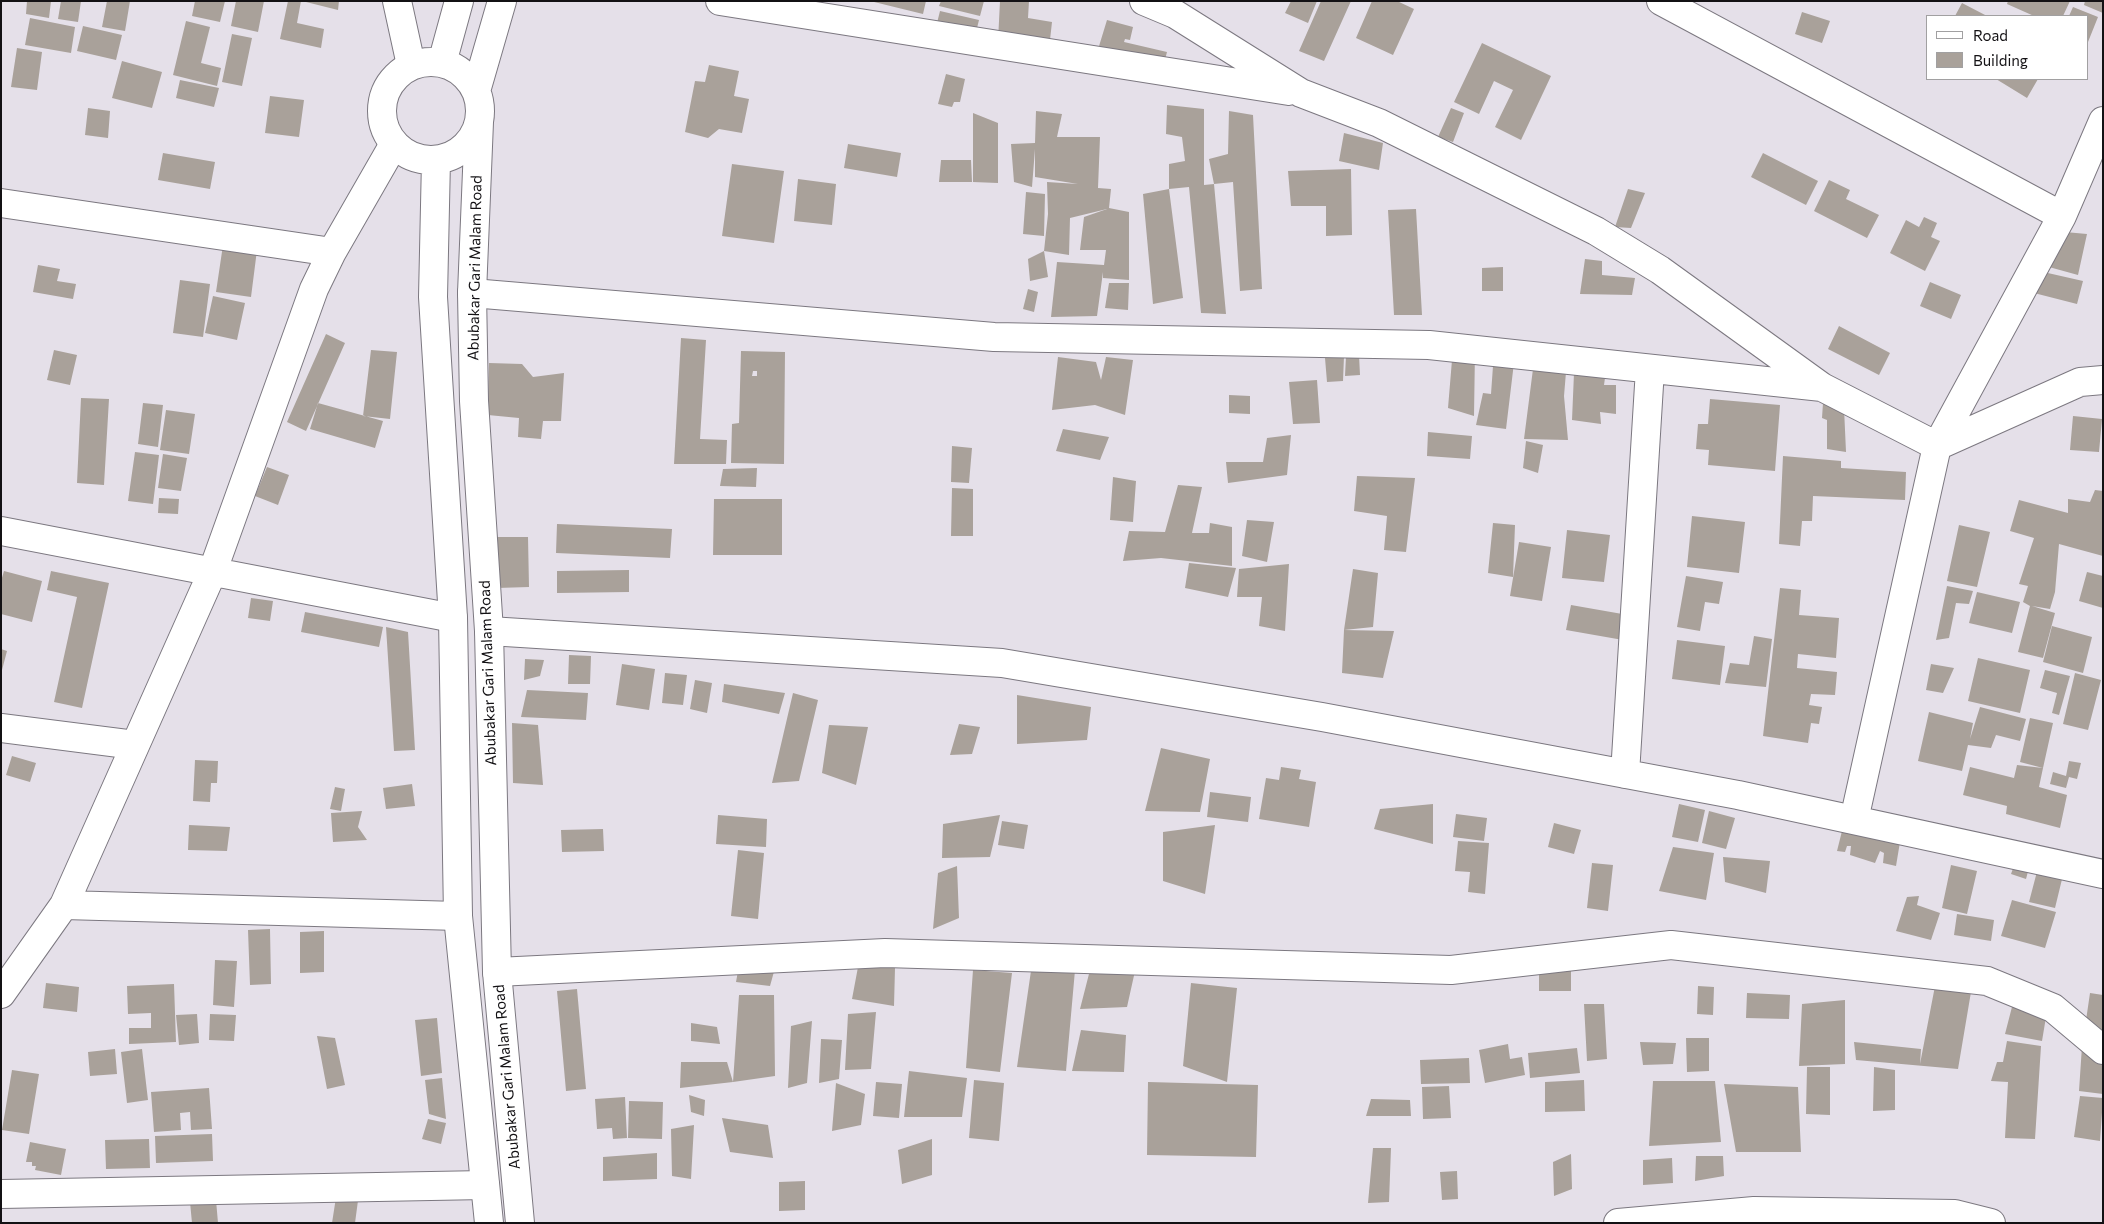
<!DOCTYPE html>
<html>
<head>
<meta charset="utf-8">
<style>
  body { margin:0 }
  #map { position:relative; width:2104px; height:1224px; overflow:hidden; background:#e5e0e9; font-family:Commissioner,sans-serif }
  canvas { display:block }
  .frame { position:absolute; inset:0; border:2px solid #131114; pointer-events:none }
  .legend { position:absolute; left:1926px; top:15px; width:162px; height:65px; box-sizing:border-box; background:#fff; border:1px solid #a1a0a1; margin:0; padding:6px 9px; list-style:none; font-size:15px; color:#131114 }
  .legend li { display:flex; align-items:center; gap:10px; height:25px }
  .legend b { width:25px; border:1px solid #a1a0a1 }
</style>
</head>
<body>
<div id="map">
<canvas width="2104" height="1224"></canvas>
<div class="frame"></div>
<ul class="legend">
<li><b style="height:6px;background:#fff"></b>Road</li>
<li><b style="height:14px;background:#a9a19a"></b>Building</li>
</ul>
</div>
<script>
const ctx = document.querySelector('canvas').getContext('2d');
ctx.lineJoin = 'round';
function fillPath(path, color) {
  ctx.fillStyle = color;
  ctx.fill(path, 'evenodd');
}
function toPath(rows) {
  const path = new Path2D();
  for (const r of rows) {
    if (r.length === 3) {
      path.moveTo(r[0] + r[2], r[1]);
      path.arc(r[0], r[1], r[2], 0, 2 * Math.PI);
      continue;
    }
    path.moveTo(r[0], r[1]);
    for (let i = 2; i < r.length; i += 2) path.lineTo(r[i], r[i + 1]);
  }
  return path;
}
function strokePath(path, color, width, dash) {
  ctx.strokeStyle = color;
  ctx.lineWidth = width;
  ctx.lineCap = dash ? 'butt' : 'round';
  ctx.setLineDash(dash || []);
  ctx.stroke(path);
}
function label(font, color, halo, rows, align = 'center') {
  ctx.font = font + ' Commissioner,sans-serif';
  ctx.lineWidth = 4;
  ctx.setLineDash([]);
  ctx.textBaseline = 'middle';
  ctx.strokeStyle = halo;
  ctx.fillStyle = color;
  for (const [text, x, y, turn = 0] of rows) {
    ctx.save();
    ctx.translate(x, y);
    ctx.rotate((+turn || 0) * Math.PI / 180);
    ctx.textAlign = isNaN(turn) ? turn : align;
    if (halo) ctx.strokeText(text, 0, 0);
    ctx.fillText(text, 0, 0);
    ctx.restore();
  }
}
fillPath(toPath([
  [27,1,51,1,49,18,26,14],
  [61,1,81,1,78,22,58,19],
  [107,1,130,1,125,31,102,27],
  [195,1,225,1,220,22,192,16],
  [236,1,264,1,258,32,231,26],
  [288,1,301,1,297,23,324,29,321,48,280,39],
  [302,1,339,1,338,10],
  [870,1,926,1,923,14],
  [941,1,984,1,980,16,939,6],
  [1000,1,1029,1,1028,18,1052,22,1049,49,998,41],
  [1291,1,1317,1,1308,23,1285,13],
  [1321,1,1351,1,1324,61,1299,51],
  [1372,1,1397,1,1414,9,1393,55,1356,38],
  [2008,1,2070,1,2063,16,2034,16,2007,4],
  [2085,1,2103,1,2103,13,2084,5],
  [1962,3,1987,16,1955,16],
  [2073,7,2098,17,2088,42,2088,16,2069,16],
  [940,11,979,20,974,40,935,31],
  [1802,12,1830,21,1822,43,1795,34],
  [30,18,75,27,71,53,25,45],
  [1107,20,1133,27,1130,40,1125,39,1124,42,1167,52,1163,67,1096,56],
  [186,21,210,27,201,63,221,68,217,86,173,75],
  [83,26,122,35,116,60,77,51],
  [232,34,252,38,242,86,222,82],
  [1482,43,1551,76,1521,140,1495,127,1513,90,1494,81,1479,114,1454,102],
  [17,48,42,52,37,90,11,87],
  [122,61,162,72,152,108,112,98],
  [709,65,739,71,734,96,749,99,742,133,719,129,708,138,685,132,695,81,705,82],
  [946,74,965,79,960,102,954,102,952,107,938,104],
  [1996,79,2038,79,2027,98],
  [180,80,219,88,214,107,176,98],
  [270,96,304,100,299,137,265,133],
  [1167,105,1204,109,1204,185,1214,184,1226,314,1201,313,1189,187,1169,189,1183,298,1153,304,1143,194,1169,189,1169,164,1185,161,1182,137,1166,134],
  [88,108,110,111,108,138,85,135],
  [1451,108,1464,113,1453,142,1438,137],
  [1036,111,1062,114,1057,137,1100,137,1098,188,1111,189,1109,208,1129,212,1129,280,1103,278,1103,272,1097,316,1051,317,1057,262,1104,265,1106,250,1080,250,1084,217,1107,209,1070,218,1069,255,1044,251,1048,214,1047,182,1078,184,1035,177,1035,149,1032,187,1014,182,1011,144,1035,143],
  [1229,111,1253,115,1262,289,1240,291,1233,182,1214,184,1209,159,1228,154],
  [973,113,998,123,998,183,973,182],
  [1344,133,1383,143,1379,170,1339,161],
  [848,144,901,153,897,177,844,168],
  [163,153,215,162,210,189,158,180],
  [1763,153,1818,181,1806,205,1751,177],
  [941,160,971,160,972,182,939,182],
  [732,164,784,171,774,243,722,236],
  [1351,169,1352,235,1326,236,1326,206,1291,206,1288,171],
  [798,179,836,184,832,225,794,221],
  [1829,180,1850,190,1846,199,1879,215,1867,238,1814,211],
  [1628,189,1645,193,1631,228,1615,227],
  [1026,192,1045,194,1044,236,1023,234],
  [1416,209,1422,315,1394,315,1388,210],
  [1924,217,1937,223,1931,237,1940,241,1925,271,1890,253,1906,220,1919,227],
  [2065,232,2087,234,2078,275,2049,267],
  [223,245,257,250,251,297,216,292],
  [1044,251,1048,277,1030,281,1028,259],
  [1585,259,1602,261,1602,275,1635,278,1632,295,1580,294],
  [38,265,60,269,57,281,76,284,73,299,33,292],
  [1503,267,1503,291,1482,291,1482,268],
  [2039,271,2083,281,2077,304,2034,293],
  [180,280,210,284,203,337,173,333],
  [1930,282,1961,295,1951,319,1920,306],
  [1109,283,1129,283,1128,310,1105,308],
  [1028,289,1038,292,1034,312,1023,309],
  [213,296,245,303,237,340,205,333],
  [1839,326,1890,353,1879,375,1828,349],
  [326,334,345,343,306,431,287,422],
  [681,338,706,340,700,439,727,440,726,464,674,464],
  [1516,346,1506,429,1476,425,1483,393,1491,394,1494,352],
  [1453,348,1475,350,1474,416,1448,408],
  [54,350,77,355,70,385,47,380],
  [371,350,397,352,390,419,363,416],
  [741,351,785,352,784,464,731,463,732,424,739,423],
  [753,371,757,371,757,376,752,376],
  [1359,355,1360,375,1345,376,1346,356],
  [1344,356,1343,381,1327,382,1325,358],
  [1058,357,1096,362,1101,380,1106,357,1133,360,1125,415,1095,405,1052,410],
  [1567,360,1564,396,1568,440,1524,439,1533,369],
  [489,363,522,364,533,377,564,373,561,421,543,421,541,439,518,437,519,418,488,415],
  [1607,364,1604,385,1616,385,1616,414,1600,412,1601,424,1572,420,1574,373],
  [1317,380,1320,423,1293,424,1289,382],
  [1229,395,1250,396,1250,414,1229,413],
  [81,398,109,399,104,485,77,483],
  [1710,399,1780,405,1775,471,1708,465,1709,450,1696,449,1698,424,1708,424],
  [143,403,163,405,158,447,138,444],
  [318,403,383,421,375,448,310,429],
  [1823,403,1844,408,1846,452,1827,449,1827,420,1822,418],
  [166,410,195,414,189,454,160,450],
  [2073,416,2102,419,2099,452,2070,450],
  [1063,429,1109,437,1100,460,1056,451],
  [1428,432,1472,436,1470,459,1427,456],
  [1291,435,1287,475,1228,483,1226,462,1263,462,1267,438],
  [1526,441,1543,445,1538,473,1523,468],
  [952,446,972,448,969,483,951,482],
  [135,452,159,455,153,504,128,501],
  [163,454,187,458,181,491,158,488],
  [1783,456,1841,461,1841,468,1906,472,1905,500,1813,496,1812,521,1802,521,1800,546,1779,544],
  [267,467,289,475,278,505,255,496],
  [757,468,756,487,720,486,723,469],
  [1357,476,1415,478,1406,552,1384,550,1387,516,1354,511],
  [1113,477,1136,481,1133,522,1110,520],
  [1178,485,1202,487,1192,533,1209,533,1210,523,1232,527,1232,566,1161,558,1123,561,1129,531,1165,532],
  [952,488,973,489,973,536,951,536],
  [2095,490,2103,491,2103,556,2059,544,2055,592,2050,609,2032,606,2055,613,2043,658,2018,652,2030,606,2023,602,2028,586,2019,584,2034,538,2010,531,2019,500,2068,513,2068,499,2090,502],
  [159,498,179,499,178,514,158,513],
  [714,499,782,499,782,555,713,555],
  [1692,516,1745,522,1739,573,1687,567],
  [1247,520,1274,522,1267,562,1242,556],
  [1493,523,1515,525,1513,577,1488,573],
  [557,524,672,529,670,558,556,553],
  [1959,525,1990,532,1977,587,1947,581],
  [1567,530,1610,535,1604,582,1562,578],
  [497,537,528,537,529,587,497,588],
  [1519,542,1551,547,1542,601,1510,596],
  [1189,563,1236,568,1228,597,1185,588],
  [1289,564,1285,631,1259,626,1262,597,1237,597,1239,569],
  [1353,569,1378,573,1373,627,1344,630],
  [629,570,629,592,557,593,557,571],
  [4,571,42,581,32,622,1,614,1,581],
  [51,571,109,583,82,708,54,702,77,597,47,590],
  [2087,572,2103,576,2103,608,2079,601],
  [1686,576,1723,582,1719,604,1705,602,1700,631,1677,627],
  [1947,586,1973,591,1969,604,1956,603,1949,638,1936,640],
  [1780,588,1801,590,1799,615,1839,618,1836,658,1798,654,1797,668,1837,672,1835,695,1811,694,1809,705,1822,707,1819,724,1811,723,1808,743,1763,736],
  [1977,592,2020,602,2012,633,1969,623],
  [251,598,273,601,270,621,248,618],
  [1571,605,1628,615,1623,640,1566,630],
  [305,612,383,627,379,647,301,632],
  [2052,626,2092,637,2083,673,2043,662],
  [386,627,408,632,415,750,394,751],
  [1344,630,1394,631,1383,678,1342,673],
  [1754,636,1772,639,1766,687,1725,683,1730,663,1749,665],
  [1677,640,1725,646,1720,685,1672,679],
  [1,649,7,651,2,670,1,670],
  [569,655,591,656,590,684,568,684],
  [1978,658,2030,670,2020,713,1968,701],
  [525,659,544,660,540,676,524,680],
  [622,664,655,669,649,710,616,705],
  [1931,664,1954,668,1943,693,1926,690],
  [2045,670,2070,676,2059,715,2052,713,2057,693,2040,688],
  [665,673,687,675,683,705,662,703],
  [2075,673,2101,680,2088,730,2063,724],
  [695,680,712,683,707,713,690,709],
  [724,684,785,693,779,714,722,702],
  [527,690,588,693,586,720,521,717],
  [793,693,818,700,799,781,772,783],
  [1017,695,1091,707,1087,740,1017,744],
  [1980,707,2026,719,2020,741,1996,735,1991,748,1968,745,1962,771,1918,761,1929,712,1973,723,1970,739],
  [2030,718,2053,723,2043,768,2020,762],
  [512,723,538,725,543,785,513,783],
  [959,724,980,727,972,754,950,755],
  [829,725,868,727,856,785,822,773],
  [1161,748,1210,759,1200,812,1145,811],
  [12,756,36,763,30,782,6,775],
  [195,760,218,761,217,783,211,783,210,802,193,801],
  [2069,761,2081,763,2077,779,2069,777,2066,788,2050,784,2053,772,2066,776],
  [2017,765,2043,768,2039,787,2067,795,2060,828,2006,814,2007,806,1963,795,1970,767,2014,778],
  [1281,767,1301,770,1299,779,1316,782,1309,827,1259,819,1266,778,1279,780],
  [412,784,415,806,386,809,383,788],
  [335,787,345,789,341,811,330,809],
  [1210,792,1251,797,1248,822,1207,817],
  [1433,804,1433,844,1374,829,1380,809],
  [1679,804,1705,810,1698,842,1672,837],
  [362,811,358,827,367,840,333,842,331,813],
  [1709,811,1735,818,1726,849,1702,843],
  [1456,814,1487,818,1484,841,1453,837],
  [718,815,767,819,766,847,716,844],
  [1000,815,990,857,942,858,943,824],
  [1002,821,1028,825,1024,849,998,845],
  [1554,823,1581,830,1574,854,1548,847],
  [1844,823,1901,836,1896,866,1883,863,1884,853,1880,851,1875,863,1850,855,1851,846,1847,846,1845,852,1837,851],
  [189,825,230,827,227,851,188,850],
  [1215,825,1205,894,1163,881,1163,832],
  [603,829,604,851,562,852,561,830],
  [1458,841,1489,843,1485,894,1468,892,1470,872,1455,871],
  [1673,847,1714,853,1706,900,1659,891],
  [738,850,764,853,758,919,731,916],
  [1723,857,1770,861,1766,893,1725,882],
  [2016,860,2030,864,2026,879,2011,874],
  [1592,863,1613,865,1608,911,1587,908],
  [2039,864,2064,871,2055,908,2029,902],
  [1951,865,1977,871,1967,914,1942,908],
  [957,866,959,918,933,929,938,873],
  [1919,896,1917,905,1940,913,1931,940,1896,931,1907,897],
  [2012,900,2056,912,2045,948,2001,936],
  [1957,914,1994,920,1991,941,1954,935],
  [270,929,271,984,250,985,248,930],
  [324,931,324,972,300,973,300,932],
  [1076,959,1066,1071,1017,1067,1032,964],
  [215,960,237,961,234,1007,213,1005],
  [740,960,775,968,770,986,736,982],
  [858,967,895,968,894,1006,852,999],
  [973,970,1012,973,1000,1072,966,1068],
  [1090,970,1135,971,1127,1007,1080,1009],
  [1539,970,1571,970,1571,991,1539,991],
  [46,983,79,987,77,1012,43,1008],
  [1191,983,1237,988,1227,1082,1183,1066],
  [174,984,176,1042,129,1044,129,1028,151,1028,151,1013,128,1014,127,986],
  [1698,986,1714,987,1713,1015,1697,1014],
  [1935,986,1971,992,1958,1069,1856,1060,1854,1042,1921,1049,1920,1064],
  [577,989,586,1089,566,1091,557,991],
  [1747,993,1790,995,1789,1019,1746,1018],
  [2050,993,2042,1041,2005,1034,2013,1003],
  [2090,993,2103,995,2103,1037,2084,1034],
  [739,995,774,995,775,1076,733,1082,680,1088,681,1062,727,1062,733,1082],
  [1845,1000,1845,1064,1799,1066,1802,1004],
  [1584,1004,1604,1004,1607,1059,1587,1061],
  [876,1012,871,1069,845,1070,848,1014],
  [197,1014,199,1043,179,1045,176,1015],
  [210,1014,236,1015,234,1041,209,1040],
  [437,1018,442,1073,421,1076,415,1020],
  [812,1021,807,1083,788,1088,791,1026],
  [691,1023,717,1027,720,1044,691,1041],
  [1081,1030,1126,1035,1124,1072,1072,1071],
  [317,1036,335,1038,345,1085,327,1089],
  [1686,1038,1709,1038,1709,1071,1687,1072],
  [821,1039,842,1040,839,1079,819,1083],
  [2007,1041,2041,1046,2035,1139,2005,1138,2008,1082,1991,1081,1997,1062,2003,1062],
  [1640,1042,1676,1043,1673,1064,1643,1065],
  [1508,1044,1510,1059,1522,1057,1525,1075,1485,1083,1479,1050],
  [2082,1046,2103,1047,2103,1094,2079,1091],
  [1577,1048,1580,1073,1530,1078,1528,1053],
  [115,1049,117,1074,90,1076,88,1052],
  [142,1049,148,1100,127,1103,121,1052],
  [1469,1058,1470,1083,1421,1084,1420,1060],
  [1807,1067,1830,1067,1830,1115,1806,1114],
  [1874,1067,1895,1070,1895,1110,1873,1111],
  [12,1070,39,1074,29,1134,2,1130],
  [909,1071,967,1078,962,1117,904,1117],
  [442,1078,446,1119,429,1114,425,1080],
  [974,1080,1004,1083,999,1141,969,1138],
  [1584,1080,1585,1111,1545,1112,1545,1082],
  [1653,1081,1715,1081,1721,1142,1649,1146],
  [876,1082,902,1084,899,1118,873,1116],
  [1148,1082,1258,1085,1256,1157,1147,1155],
  [836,1083,865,1094,861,1125,832,1131],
  [1724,1084,1798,1087,1801,1152,1736,1152],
  [1449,1086,1451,1118,1423,1119,1422,1087],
  [209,1088,212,1129,191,1130,190,1112,180,1113,181,1130,154,1132,151,1092],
  [689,1095,705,1100,704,1116,691,1112],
  [2080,1096,2103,1098,2100,1141,2074,1137],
  [625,1097,627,1138,613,1139,612,1128,597,1129,595,1099],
  [1371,1099,1410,1100,1411,1116,1366,1116],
  [629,1101,663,1102,662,1139,628,1138],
  [722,1118,768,1125,773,1158,730,1152],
  [428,1119,446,1123,441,1144,422,1139],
  [694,1125,691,1179,672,1176,671,1129],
  [212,1134,213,1161,156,1163,155,1136],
  [149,1139,150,1168,106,1169,105,1140],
  [932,1139,932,1175,902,1184,898,1150],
  [30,1142,66,1149,61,1175,35,1170,36,1166,32,1166,32,1162,26,1162],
  [1373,1148,1391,1148,1389,1202,1368,1203],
  [657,1153,657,1179,603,1181,603,1157],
  [1571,1154,1572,1189,1554,1196,1553,1162],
  [1696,1156,1723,1156,1724,1176,1695,1181],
  [1672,1158,1673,1183,1643,1185,1643,1160],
  [1457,1171,1458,1199,1442,1200,1440,1172],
  [805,1181,805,1210,779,1211,779,1182],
  [337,1191,359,1193,355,1223,332,1223],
  [216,1200,218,1223,192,1223,190,1202]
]), '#a9a19a');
const minor = toPath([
  [397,1,411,65],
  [720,1,1289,91],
  [1144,1,1175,14,1301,93,1379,123,1596,231,1660,270,1822,387,1937,446,2080,382,2103,380],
  [1661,1,2062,216],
  [1,203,332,252,314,289,212,573,64,905,1,994],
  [332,252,394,144],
  [472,293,994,337,1429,345,1822,387],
  [1,531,453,618],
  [489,631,1002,663,1322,717,1738,795,2103,874],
  [1,728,135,745],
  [1625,774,1650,369],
  [1854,820,1937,446,2062,216,2103,121],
  [64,905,458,916],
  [497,972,885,953,1451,970,1671,945,1987,981,2053,1008,2103,1050],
  [1,1194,485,1185],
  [1618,1223,1754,1211,1955,1214,1991,1223]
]);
const tertiary = toPath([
  [431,111,49],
  [442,63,459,1],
  [476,91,502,1],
  [479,122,472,293,474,401,489,631,497,972,520,1223],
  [436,160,433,297,453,618,458,916,489,1223]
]);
strokePath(minor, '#7c7880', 30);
strokePath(tertiary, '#7c7880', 30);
strokePath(minor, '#fff', 28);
strokePath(tertiary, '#fff', 28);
label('15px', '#131114', '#fff', [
  ["Abubakar Gari Malam Road",475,268,-89],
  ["Abubakar Gari Malam Road",488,673,-92],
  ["Abubakar Gari Malam Road",507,1077,-95]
]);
</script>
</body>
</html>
